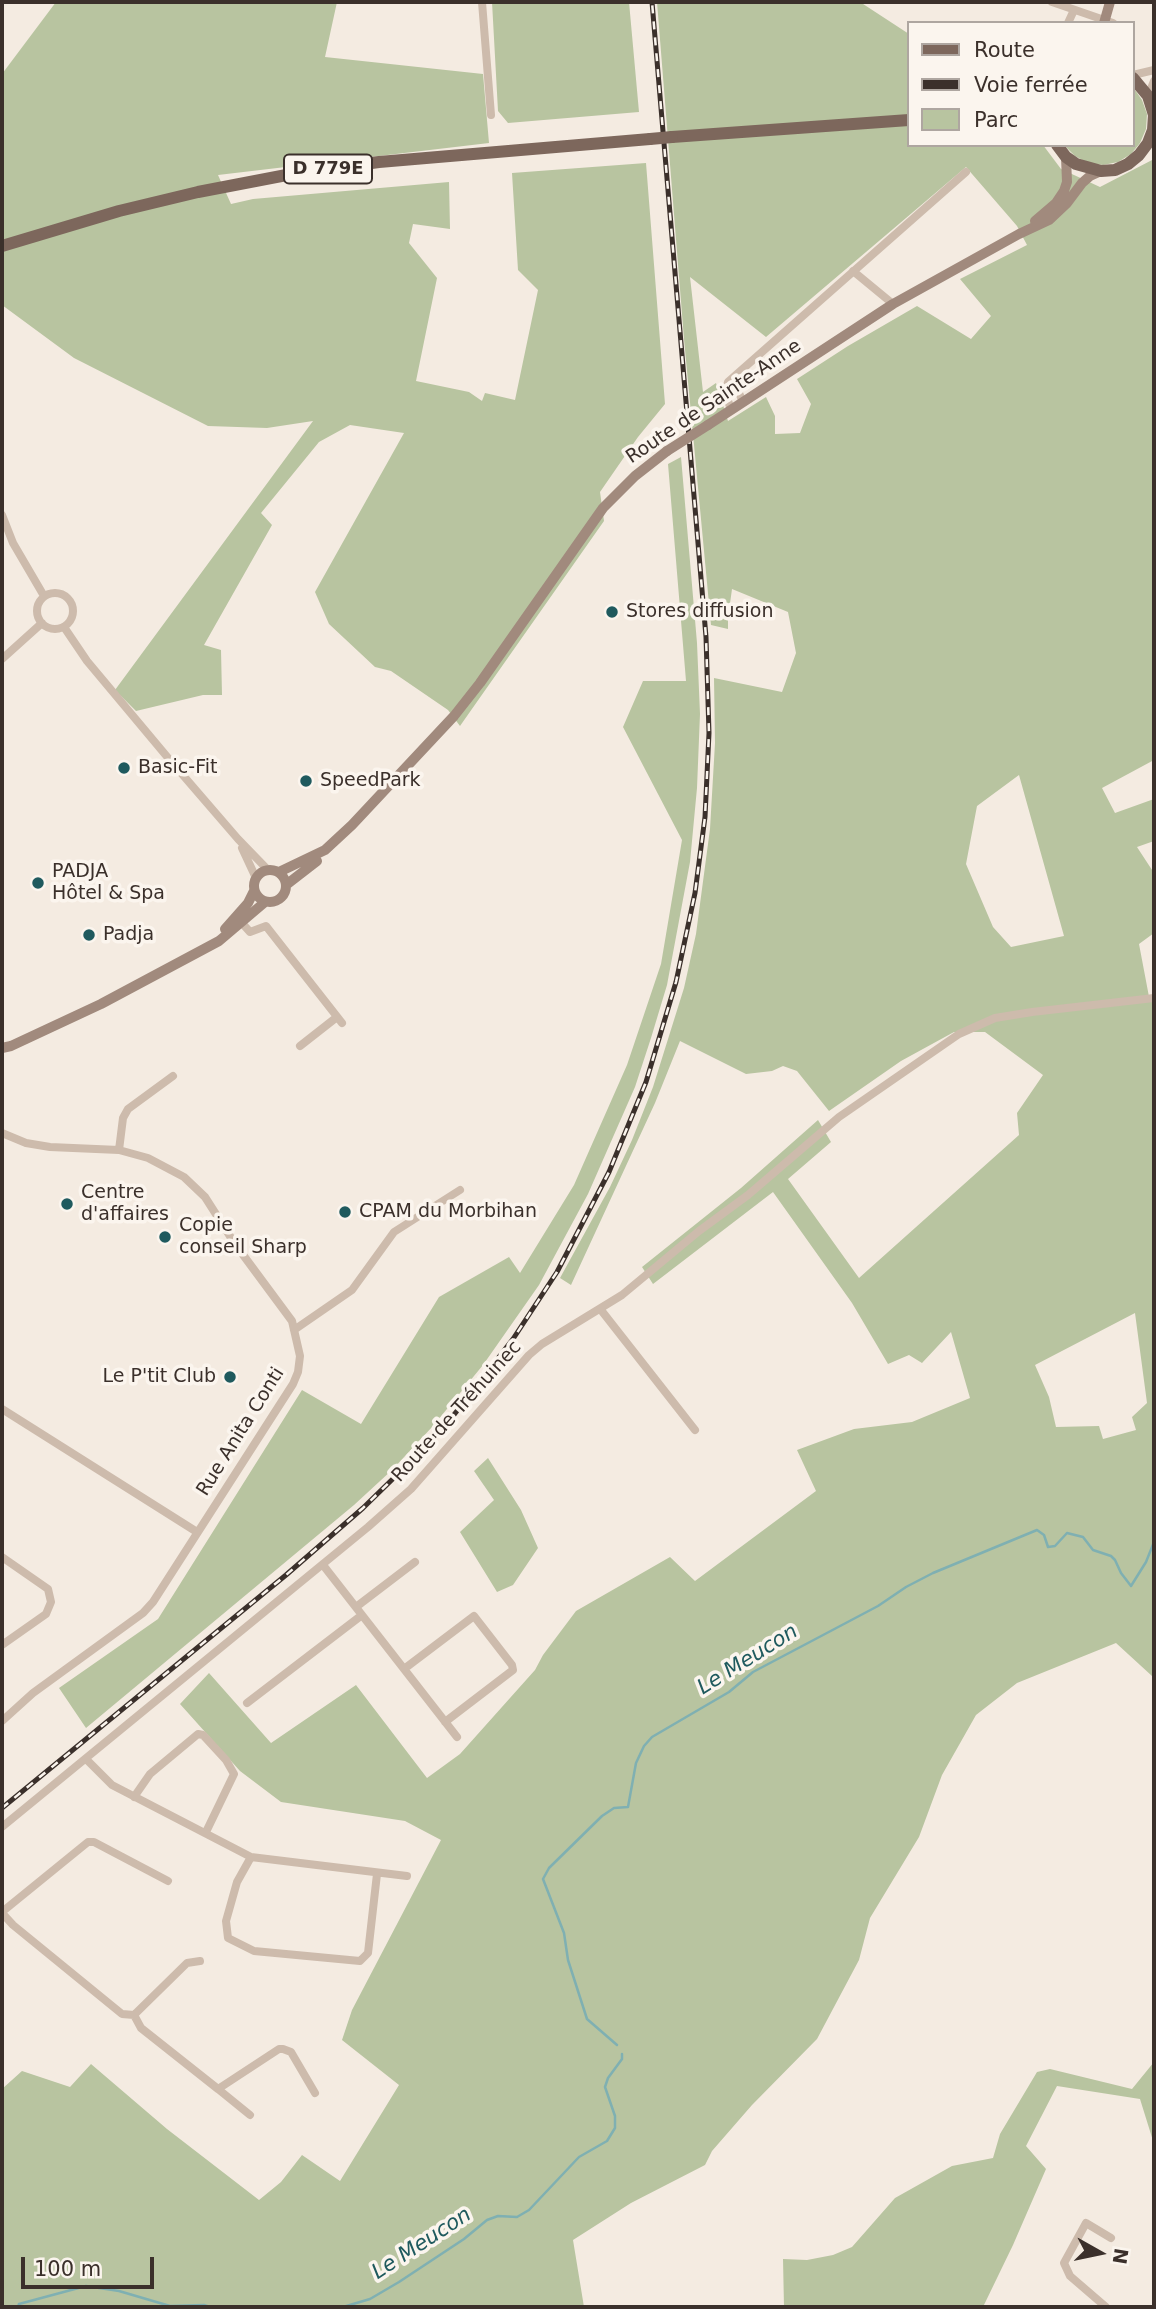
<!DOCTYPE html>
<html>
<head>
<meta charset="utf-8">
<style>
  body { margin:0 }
  #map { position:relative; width:1156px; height:2309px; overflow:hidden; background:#f4ebe1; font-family:"DejaVu Sans",sans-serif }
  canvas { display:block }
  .frame { position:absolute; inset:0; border:4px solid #3b302b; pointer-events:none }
  .legend { position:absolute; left:907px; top:21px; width:228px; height:126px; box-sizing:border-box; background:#fbf5ee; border:2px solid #aea6a0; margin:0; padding:9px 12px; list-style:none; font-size:21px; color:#3b302b }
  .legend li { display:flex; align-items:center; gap:14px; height:35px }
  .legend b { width:35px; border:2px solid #aea6a0 }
  .north { position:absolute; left:1065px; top:2218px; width:70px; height:70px; -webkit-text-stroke:5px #fbf5ee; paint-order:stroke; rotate:99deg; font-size:19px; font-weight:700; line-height:28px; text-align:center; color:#3b302b }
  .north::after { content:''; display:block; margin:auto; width:24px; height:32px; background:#3b302b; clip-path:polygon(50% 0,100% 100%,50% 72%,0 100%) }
  .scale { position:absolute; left:21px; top:2257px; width:133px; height:32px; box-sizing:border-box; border:4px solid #3b302b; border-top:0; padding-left:9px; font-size:21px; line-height:24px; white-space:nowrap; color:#3b302b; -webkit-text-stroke:5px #fbf5ee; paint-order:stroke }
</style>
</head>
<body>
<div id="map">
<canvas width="1156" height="2309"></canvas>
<div class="frame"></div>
<ul class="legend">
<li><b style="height:9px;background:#7d675c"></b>Route</li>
<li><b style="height:9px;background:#3b302b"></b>Voie ferrée</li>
<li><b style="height:19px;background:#b8c4a0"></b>Parc</li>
</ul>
<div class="north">N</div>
<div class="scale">100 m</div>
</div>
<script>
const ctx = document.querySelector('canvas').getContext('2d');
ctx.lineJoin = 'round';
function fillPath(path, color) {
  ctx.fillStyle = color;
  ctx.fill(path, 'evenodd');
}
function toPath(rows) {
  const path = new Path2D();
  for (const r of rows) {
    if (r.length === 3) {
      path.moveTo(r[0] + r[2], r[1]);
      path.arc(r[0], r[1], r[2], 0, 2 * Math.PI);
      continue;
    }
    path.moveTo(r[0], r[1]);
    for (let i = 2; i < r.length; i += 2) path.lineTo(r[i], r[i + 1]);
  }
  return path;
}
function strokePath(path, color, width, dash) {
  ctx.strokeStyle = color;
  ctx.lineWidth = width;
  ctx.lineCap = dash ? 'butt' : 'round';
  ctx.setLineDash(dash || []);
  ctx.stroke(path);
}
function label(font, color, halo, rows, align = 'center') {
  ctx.font = font + ' "DejaVu Sans",sans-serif';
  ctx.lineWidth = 7;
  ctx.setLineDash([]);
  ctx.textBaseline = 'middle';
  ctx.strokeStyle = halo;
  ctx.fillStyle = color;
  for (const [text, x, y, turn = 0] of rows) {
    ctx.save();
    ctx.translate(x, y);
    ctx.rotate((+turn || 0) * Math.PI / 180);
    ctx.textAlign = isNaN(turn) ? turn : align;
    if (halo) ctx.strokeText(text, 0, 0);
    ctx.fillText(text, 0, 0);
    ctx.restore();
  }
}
fillPath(toPath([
  [56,2,337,2,325,57,483,74,489,143,218,175,231,204,253,199,449,182,450,229,413,224,409,243,437,278,416,381,469,392,482,401,485,393,515,400,538,290,518,270,512,173,646,163,665,404,638,437,600,492,604,521,460,726,448,710,391,671,375,667,329,624,315,592,404,433,350,425,319,442,261,513,272,525,204,645,221,650,222,695,203,695,136,711,115,690,313,421,267,428,208,426,74,358,2,305,2,74],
  [492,2,629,2,639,112,508,123,498,111],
  [657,2,860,2,909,34,909,145,1043,145,1061,169,1100,187,1154,159,1154,760,1102,788,1115,813,1154,799,1154,841,1137,847,1154,873,1154,933,1139,944,1150,1002,1154,1002,1154,1688,1152,1676,1116,1643,1017,1683,976,1715,942,1775,919,1837,870,1918,859,1960,817,2039,752,2105,712,2151,705,2165,631,2203,573,2240,584,2307,2,2307,2,2089,22,2071,70,2087,91,2064,167,2129,259,2200,281,2182,302,2155,340,2181,399,2085,342,2040,352,2010,441,1840,405,1821,281,1802,240,1771,180,1704,209,1673,271,1743,356,1685,427,1778,460,1754,535,1670,543,1655,576,1611,670,1557,695,1581,816,1491,797,1450,854,1429,912,1422,970,1398,951,1332,922,1363,909,1355,888,1364,852,1303,773,1192,653,1284,642,1267,741,1188,818,1120,831,1142,788,1179,859,1278,1019,1135,1017,1113,1043,1075,985,1032,954,1032,901,1061,829,1111,797,1071,783,1066,772,1071,746,1074,680,1041,655,1103,571,1285,560,1278,610,1187,632,1140,653,1087,684,988,696,934,710,829,715,743,714,678,782,692,796,653,788,612,732,589,728,618,728,629,711,625,684,339],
  [966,167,1017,226,1027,245,960,279,991,316,971,339,917,306,848,346,797,379,811,404,800,433,775,434,775,416,766,397,728,421,716,383,703,392,690,277,766,337],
  [1019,775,1064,936,1011,947,993,927,966,864,977,806],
  [1135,1313,1147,1403,1132,1417,1136,1430,1103,1439,1099,1426,1056,1427,1049,1397,1035,1365],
  [1133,87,1142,100,1147,114,1146,129,1140,143,1131,154,1118,162,1103,165,1088,163,1075,156,1064,145,1133,145],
  [681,457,697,643,700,714,697,788,690,862,667,985,651,1038,635,1087,588,1194,539,1285,483,1365,433,1426,392,1470,354,1505,86,1728,59,1688,158,1619,302,1390,361,1424,439,1297,509,1257,520,1273,574,1185,627,1065,661,964,682,840,623,727,643,681,686,681,668,464],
  [488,1458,521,1510,538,1548,513,1585,497,1592,460,1532,494,1500,474,1471],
  [1154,2062,1154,2144,1140,2099,1057,2086,1026,2146,1046,2169,1013,2245,983,2307,784,2307,783,2259,807,2260,833,2255,852,2247,895,2198,952,2166,993,2158,1000,2134,1037,2072,1050,2069,1132,2089]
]), '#b8c4a0');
strokePath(toPath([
  [617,2045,587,2019,568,1960,564,1933,543,1879,549,1868,602,1816,614,1808,628,1807,636,1763,644,1746,652,1737,729,1692,753,1672,878,1606,906,1587,933,1573,1037,1530,1044,1535,1048,1547,1055,1546,1067,1533,1083,1537,1093,1550,1111,1556,1115,1560,1121,1573,1131,1586,1146,1562,1154,1542],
  [18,2307,19,2304,86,2286,119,2291,170,2306,204,2305,210,2307],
  [343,2307,370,2299,399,2282,464,2239,487,2220,498,2216,517,2217,529,2210,579,2157,607,2141,615,2128,615,2116,605,2087,608,2078,622,2059,622,2054]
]), '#7fb0b2', 2.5);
strokePath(toPath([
  [482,2,491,115],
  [1052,2,1113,23],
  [1068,23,1074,10],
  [1133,75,1154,70],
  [1148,96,1154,81],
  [853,271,893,304],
  [737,374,966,172],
  [731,409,725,393,728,382,737,374,735,384,743,402],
  [2,515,13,543,44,596],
  [55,611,18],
  [64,627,87,661,169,759,238,839,268,870],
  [2,659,42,623],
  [242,848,256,878],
  [241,922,250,932,266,926,342,1023],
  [300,1046,337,1017],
  [2,1133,26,1143,50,1147,119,1150,148,1158,184,1177,205,1197,235,1244,292,1321,300,1356,298,1372,293,1384,153,1602,143,1613,33,1693,2,1721],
  [119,1150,123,1118,128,1109,173,1076],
  [601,1310,695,1430],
  [294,1330,352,1290,394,1232,460,1190],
  [2,1409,197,1532],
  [2,1557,48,1589,51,1602,46,1614,2,1645],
  [323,1565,457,1737],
  [356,1607,415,1562],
  [404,1669,474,1616,512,1665,513,1670,445,1722],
  [247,1703,362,1615],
  [87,1760,112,1785,251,1857,407,1876],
  [134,1797,150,1774,198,1734,203,1735,226,1760,234,1774,206,1832],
  [2,1827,368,1527,411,1489,529,1355,542,1344,622,1295,699,1231,748,1195,839,1117,959,1034,995,1018,1032,1012,1154,998],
  [251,1857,237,1882,226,1921,228,1938,254,1951,360,1961,368,1953,377,1874],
  [2,1912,88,1842,94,1842,168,1881],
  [2,1913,13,1925,122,2014,134,2015,187,1963,200,1961],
  [134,2015,141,2028,218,2089,279,2049,283,2049,291,2052,315,2093],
  [218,2089,250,2115],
  [1106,2307,1070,2276,1064,2263,1086,2223,1111,2238]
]), '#cdbbac', 8);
strokePath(toPath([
  [1104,23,1110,2],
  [1035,221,1056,203,1064,191,1067,182,1066,157],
  [708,425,893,304,1019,234,1049,220,1067,203,1082,183,1090,176,1101,171],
  [270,886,16],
  [279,872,325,850,352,825,454,716,480,683,603,508,635,476,667,451],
  [286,885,317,861],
  [225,929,248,903,254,891],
  [2,1048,11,1046,101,1004,219,941,265,902]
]), '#a18a7d', 10);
strokePath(toPath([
  [672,137,909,120],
  [1057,145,1066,157,1076,164,1101,171,1115,170,1128,164,1139,155,1148,143,1153,130,1154,115,1148,96,1133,78],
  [2,246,119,211,198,192,297,173,379,162,650,139]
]), '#7d675c', 12);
const rail = toPath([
  [2,1808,286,1575,363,1508,407,1465,453,1416,513,1339,557,1272,609,1172,646,1082,676,982,695,893,705,817,709,733,706,637,652,2]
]);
strokePath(rail, '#3b302b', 5);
strokePath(rail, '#fbf5ee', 2.5, [8]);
strokePath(toPath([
  [667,451,708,425]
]), '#a18a7d', 10);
strokePath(toPath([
  [650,139,672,137]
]), '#7d675c', 12);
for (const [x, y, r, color] of [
  [612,612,7,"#1f5a5e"],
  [124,768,7,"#1f5a5e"],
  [306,781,7,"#1f5a5e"],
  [38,883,7,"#1f5a5e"],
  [89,935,7,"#1f5a5e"],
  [67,1204,7,"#1f5a5e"],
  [345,1212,7,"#1f5a5e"],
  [165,1237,7,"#1f5a5e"],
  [230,1377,7,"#1f5a5e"]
]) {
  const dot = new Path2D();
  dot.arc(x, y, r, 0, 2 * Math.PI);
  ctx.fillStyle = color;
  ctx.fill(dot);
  strokePath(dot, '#fbf5ee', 2.5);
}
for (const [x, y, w] of [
  [328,169,88]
]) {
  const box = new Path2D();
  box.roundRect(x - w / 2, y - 14.5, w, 29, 5);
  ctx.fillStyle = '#fbf5ee';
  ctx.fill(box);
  strokePath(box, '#3b302b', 2);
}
label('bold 18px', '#3b302b', null, [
  ["D 779E",328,169]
]);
label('19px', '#3b302b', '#fbf5ee', [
  ["Route de Sainte-Anne",714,402,-34],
  ["Route de Tréhuinec",457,1412,-48],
  ["Rue Anita Conti",241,1432,-58]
]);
label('19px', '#3b302b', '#fbf5ee', [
  ["Stores diffusion",626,612],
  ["Basic-Fit",138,768],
  ["SpeedPark",320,781],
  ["PADJA",52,872],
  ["Hôtel & Spa",52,894],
  ["Padja",103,935],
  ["Centre",81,1193],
  ["d'affaires",81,1215],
  ["CPAM du Morbihan",359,1212],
  ["Copie",179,1226],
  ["conseil Sharp",179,1248],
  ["Le P'tit Club",216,1377,"right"]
], 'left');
label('italic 21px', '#1f5a5e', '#fbf5ee', [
  ["Le Meucon",748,1660,-32],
  ["Le Meucon",422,2244,-33]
]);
</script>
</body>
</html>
